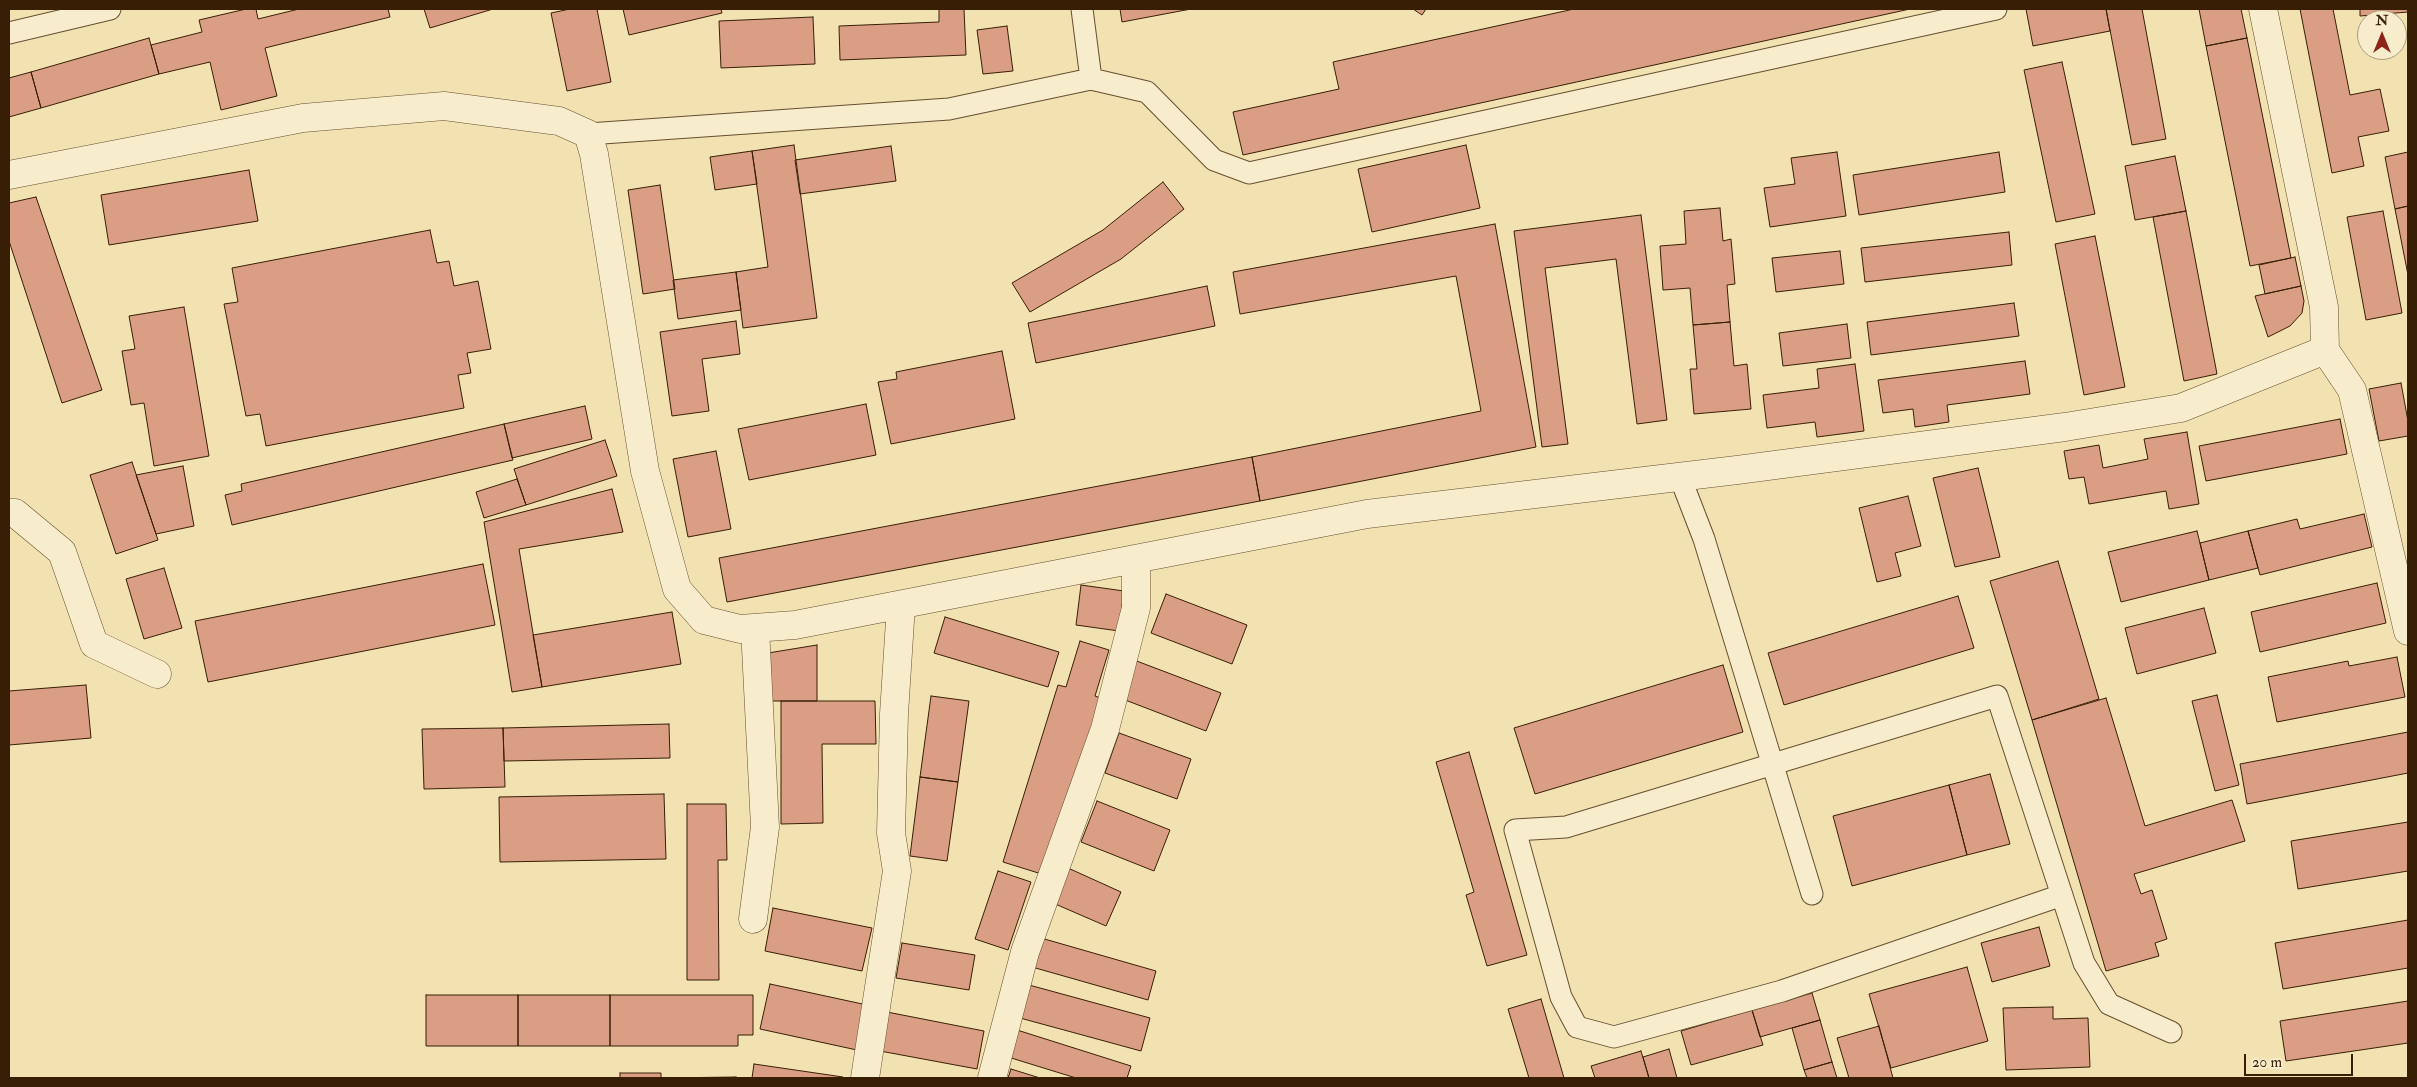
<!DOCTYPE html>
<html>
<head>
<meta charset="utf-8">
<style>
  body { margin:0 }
  #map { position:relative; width:2417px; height:1087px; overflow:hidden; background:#f2e1b1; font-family:"IM FELL Double Pica",serif }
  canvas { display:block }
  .frame { position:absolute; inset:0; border:10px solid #391e06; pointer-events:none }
  .north { position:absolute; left:2357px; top:10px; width:50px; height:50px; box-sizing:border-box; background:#f7eccc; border:1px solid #ab9a7d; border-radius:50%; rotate:0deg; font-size:14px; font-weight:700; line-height:20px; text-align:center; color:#391e06 }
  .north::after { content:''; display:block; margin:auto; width:18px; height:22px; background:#8f2418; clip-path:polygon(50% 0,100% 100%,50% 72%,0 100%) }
  .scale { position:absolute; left:2244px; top:1054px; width:109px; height:22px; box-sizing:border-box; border:2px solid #391e06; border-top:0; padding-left:6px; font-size:15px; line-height:18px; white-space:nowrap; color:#391e06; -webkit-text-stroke:4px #f7eccc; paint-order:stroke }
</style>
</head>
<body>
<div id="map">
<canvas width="2417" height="1087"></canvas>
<div class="frame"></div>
<div class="north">N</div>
<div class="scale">20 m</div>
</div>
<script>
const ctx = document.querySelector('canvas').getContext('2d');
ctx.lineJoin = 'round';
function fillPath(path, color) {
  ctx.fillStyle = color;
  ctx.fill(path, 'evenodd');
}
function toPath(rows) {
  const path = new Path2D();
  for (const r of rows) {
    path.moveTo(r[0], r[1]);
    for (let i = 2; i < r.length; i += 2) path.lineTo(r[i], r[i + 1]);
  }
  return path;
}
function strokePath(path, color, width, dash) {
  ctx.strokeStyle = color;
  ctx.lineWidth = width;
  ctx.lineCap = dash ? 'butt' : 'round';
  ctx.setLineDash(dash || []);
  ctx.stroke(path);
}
const building = toPath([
  [246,9,256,9,258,19,299,9,388,9,390,17,265,48,277,96,221,110,210,62,159,74,151,45,202,32,199,20,246,9],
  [424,9,493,9,430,28,424,9],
  [570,9,597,9,611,82,567,91,551,13,570,9],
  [623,9,721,9,722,13,629,35,623,9],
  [939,9,964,9,966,55,840,60,839,26,939,22,939,9],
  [1120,9,1191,9,1122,22,1120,9],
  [1413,9,1426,9,1422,15,1413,9],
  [1574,9,1910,9,1243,155,1233,112,1339,89,1333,62,1574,9],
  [2026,9,2106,9,2110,31,2033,46,2026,9],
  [2106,9,2142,9,2166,139,2132,145,2106,9],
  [2199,9,2241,9,2247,38,2206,46,2199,9],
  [2300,9,2333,9,2350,95,2380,89,2389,131,2358,137,2364,166,2332,173,2300,9],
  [2360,9,2408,9,2408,12,2360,16,2360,9],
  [813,17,815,64,721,68,719,21,813,17],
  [1007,26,1013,71,983,74,977,30,1007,26],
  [149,38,159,74,41,108,31,72,149,38],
  [2247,38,2291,258,2250,266,2206,46,2247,38],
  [2062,62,2095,214,2056,222,2024,70,2062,62],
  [31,72,41,108,9,117,9,78,31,72],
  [794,145,817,318,743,328,736,272,768,267,752,151,794,145],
  [1466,145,1480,208,1372,232,1358,169,1466,145],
  [891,146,896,181,800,194,795,160,891,146],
  [752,151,757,184,715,190,710,157,752,151],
  [1837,152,1846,216,1770,227,1764,188,1795,184,1791,158,1837,152],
  [1999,152,2005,192,1859,215,1853,175,1999,152],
  [2408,152,2408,206,2395,209,2385,157,2408,152],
  [2175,156,2186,211,2135,220,2125,166,2175,156],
  [249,170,258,221,109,245,101,195,249,170],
  [1163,182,1184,209,1121,259,1030,312,1012,283,1103,230,1163,182],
  [660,185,675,289,643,294,628,190,660,185],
  [36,197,102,390,62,403,9,241,9,203,36,197],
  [2408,206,2408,275,2395,209,2408,206],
  [1720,208,1723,241,1731,239,1735,284,1727,285,1730,322,1693,325,1690,288,1663,290,1660,246,1686,244,1684,211,1720,208],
  [2186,211,2217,374,2184,381,2153,217,2186,211],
  [2383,211,2402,313,2366,320,2347,217,2383,211],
  [1641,215,1667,420,1637,424,1616,259,1545,268,1568,444,1542,447,1514,231,1641,215],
  [1495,224,1536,447,1260,501,1252,457,1481,411,1456,276,1240,314,1233,272,1495,224],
  [430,230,437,263,449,261,454,286,478,281,491,349,467,353,471,373,458,375,464,408,266,446,260,414,246,416,224,304,238,302,232,268,430,230],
  [2009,232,2012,265,1865,282,1861,248,2009,232],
  [2095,236,2125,387,2084,395,2055,244,2095,236],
  [1840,251,1844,284,1776,292,1772,258,1840,251],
  [2295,257,2301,286,2265,294,2259,265,2295,257],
  [736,272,741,310,678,319,673,280,736,272],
  [1207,286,1215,326,1036,363,1028,323,1207,286],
  [2301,286,2304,301,2302,313,2290,326,2268,337,2255,296,2301,286],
  [2014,303,2019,336,1871,355,1867,322,2014,303],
  [184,307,209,456,154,466,144,403,131,405,122,351,135,349,129,316,184,307],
  [736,321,740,354,702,359,709,411,672,416,660,332,736,321],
  [1730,322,1734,366,1747,364,1751,409,1694,414,1690,369,1697,369,1693,325,1730,322],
  [1847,324,1851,358,1783,366,1779,333,1847,324],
  [1002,351,1015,419,891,444,878,382,897,379,896,372,1002,351],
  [2025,361,2030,394,1947,405,1949,422,1915,427,1913,409,1883,413,1878,380,2025,361],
  [1855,364,1864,431,1817,437,1815,422,1767,428,1763,395,1819,388,1817,369,1855,364],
  [2401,383,2408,421,2408,436,2379,441,2369,389,2401,383],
  [866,404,876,455,749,480,738,429,866,404],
  [585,406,592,439,512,458,504,424,585,406],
  [2340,419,2347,454,2206,481,2199,446,2340,419],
  [504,424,513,460,232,525,225,495,242,491,241,484,504,424],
  [2187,432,2199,504,2169,509,2166,491,2089,504,2084,477,2069,479,2064,451,2099,445,2103,468,2148,459,2144,439,2187,432],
  [605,440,617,476,526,505,514,469,605,440],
  [716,451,731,529,688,537,673,459,716,451],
  [1252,457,1260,501,727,602,719,558,1252,457],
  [132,462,158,540,116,554,90,475,132,462],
  [183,466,194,526,156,534,136,475,183,466],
  [1978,468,2000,557,1955,567,1933,478,1978,468],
  [517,479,526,505,484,518,476,492,517,479],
  [612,489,623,532,519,549,542,687,512,692,484,522,612,489],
  [1908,496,1921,546,1895,553,1901,576,1877,582,1859,508,1908,496],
  [2364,514,2372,547,2260,575,2248,531,2297,519,2300,529,2364,514],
  [2197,531,2209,580,2121,602,2108,552,2197,531],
  [2248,531,2258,568,2209,580,2200,543,2248,531],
  [2058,561,2099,699,2032,720,1990,581,2058,561],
  [483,564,495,625,208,682,195,621,483,564],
  [164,568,182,628,144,639,126,579,164,568],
  [2377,583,2386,623,2260,652,2251,612,2377,583],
  [1081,585,1124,591,1119,631,1076,625,1081,585],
  [1166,594,1247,625,1232,664,1151,633,1166,594],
  [1958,596,1974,648,1784,705,1768,653,1958,596],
  [2204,608,2216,653,2137,674,2125,628,2204,608],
  [672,612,681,664,542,687,533,635,672,612],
  [945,617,1059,652,1048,687,934,653,945,617],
  [1080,641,1109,650,1095,696,1103,699,1048,876,1003,862,1058,685,1066,687,1080,641],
  [817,645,817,701,768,701,768,653,817,645],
  [2397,657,2405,697,2277,722,2268,677,2348,661,2349,666,2397,657],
  [1134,660,1221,693,1206,731,1120,698,1134,660],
  [1723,665,1743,732,1535,794,1514,728,1723,665],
  [86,685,91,738,9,745,9,691,86,685],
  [2217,695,2239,785,2215,791,2192,701,2217,695],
  [931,696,969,701,958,782,920,777,931,696],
  [2106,698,2145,826,2232,800,2245,841,2134,874,2141,894,2152,890,2167,939,2155,943,2159,956,2106,971,2032,720,2106,698],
  [781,701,875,701,876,744,822,744,823,823,781,824,781,701],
  [669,724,670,758,504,761,503,728,669,724],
  [503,728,505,787,424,789,422,729,503,728],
  [2408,732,2408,773,2247,804,2240,764,2408,732],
  [1119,733,1191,759,1177,799,1105,773,1119,733],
  [1469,752,1527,955,1487,966,1466,895,1474,892,1436,762,1469,752],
  [1990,774,2010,844,1967,855,1949,785,1990,774],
  [920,777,958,782,947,861,910,856,920,777],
  [1949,785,1967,855,1852,886,1833,816,1949,785],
  [664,794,666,859,500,862,499,797,664,794],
  [1097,801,1170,830,1154,871,1081,842,1097,801],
  [687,804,726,804,727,860,718,860,719,980,687,980,687,804],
  [2408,822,2408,871,2298,889,2291,841,2408,822],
  [1068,868,1121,892,1106,926,1053,903,1068,868],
  [998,871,1031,882,1008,950,975,939,998,871],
  [773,908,872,928,862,971,765,951,773,908],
  [2408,920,2408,968,2283,989,2275,943,2408,920],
  [2039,927,2050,966,1992,982,1981,943,2039,927],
  [1041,938,1156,971,1148,1000,1032,967,1041,938],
  [902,943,975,955,969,990,896,978,902,943],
  [1967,967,1988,1041,1891,1068,1869,994,1967,967],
  [770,984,867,1005,857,1050,760,1029,770,984],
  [1029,985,1150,1018,1141,1051,1020,1018,1029,985],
  [1812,993,1820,1020,1760,1037,1752,1010,1812,993],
  [426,995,518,995,518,1046,426,1046,426,995],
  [518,995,610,995,610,1046,518,1046,518,995],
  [610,995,753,995,753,1035,738,1035,738,1046,610,1046,610,995],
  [1541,999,1564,1078,1529,1078,1508,1009,1541,999],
  [2408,1001,2408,1043,2286,1061,2280,1021,2408,1001],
  [2053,1007,2053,1019,2088,1018,2090,1067,2006,1070,2003,1008,2053,1007],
  [1752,1010,1763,1045,1691,1065,1681,1031,1752,1010],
  [887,1012,984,1031,977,1069,880,1051,887,1012],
  [1820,1020,1832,1062,1804,1070,1792,1028,1820,1020],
  [1879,1026,1893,1078,1849,1078,1837,1038,1879,1026],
  [1017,1030,1131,1066,1127,1078,1076,1078,1008,1057,1017,1030],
  [1669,1049,1677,1078,1649,1078,1643,1057,1669,1049],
  [1641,1051,1649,1078,1595,1078,1591,1066,1641,1051],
  [1832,1062,1837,1078,1807,1078,1804,1070,1832,1062],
  [754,1064,843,1077,843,1078,752,1078,754,1064],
  [1011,1069,1040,1078,1008,1078,1011,1069],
  [620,1073,661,1073,661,1078,620,1078,620,1073],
  [736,1077,736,1078,663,1078,736,1077]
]);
fillPath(building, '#d99e84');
strokePath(building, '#391e06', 1);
const service = toPath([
  [9,33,110,9],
  [1091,79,1147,92,1214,160,1249,173,1996,9],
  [588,134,949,109,1091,79,1082,9],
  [1680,477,1704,539,1812,894],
  [2062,895,1782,991,1614,1037,1577,1027,1561,997,1515,830,1566,827,1997,696,2084,963,2109,1004,2171,1032]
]);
const minor = toPath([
  [2263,9,2324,307,2325,350,2352,390,2408,631],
  [9,175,303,118,444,106,559,121,588,134,594,154,645,471,677,589,704,620,740,629,795,625,1367,514,1737,470,2065,427,2181,408,2325,350],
  [9,513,15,513,62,552,94,644,157,674],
  [753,919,765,827,755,628],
  [865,1078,897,871,891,833,894,714,901,605],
  [992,1078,1025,952,1105,729,1136,608,1136,559]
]);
strokePath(service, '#674f31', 23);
strokePath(minor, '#674f31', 29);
strokePath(service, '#f7eccc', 21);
strokePath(minor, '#f7eccc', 28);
</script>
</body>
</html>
